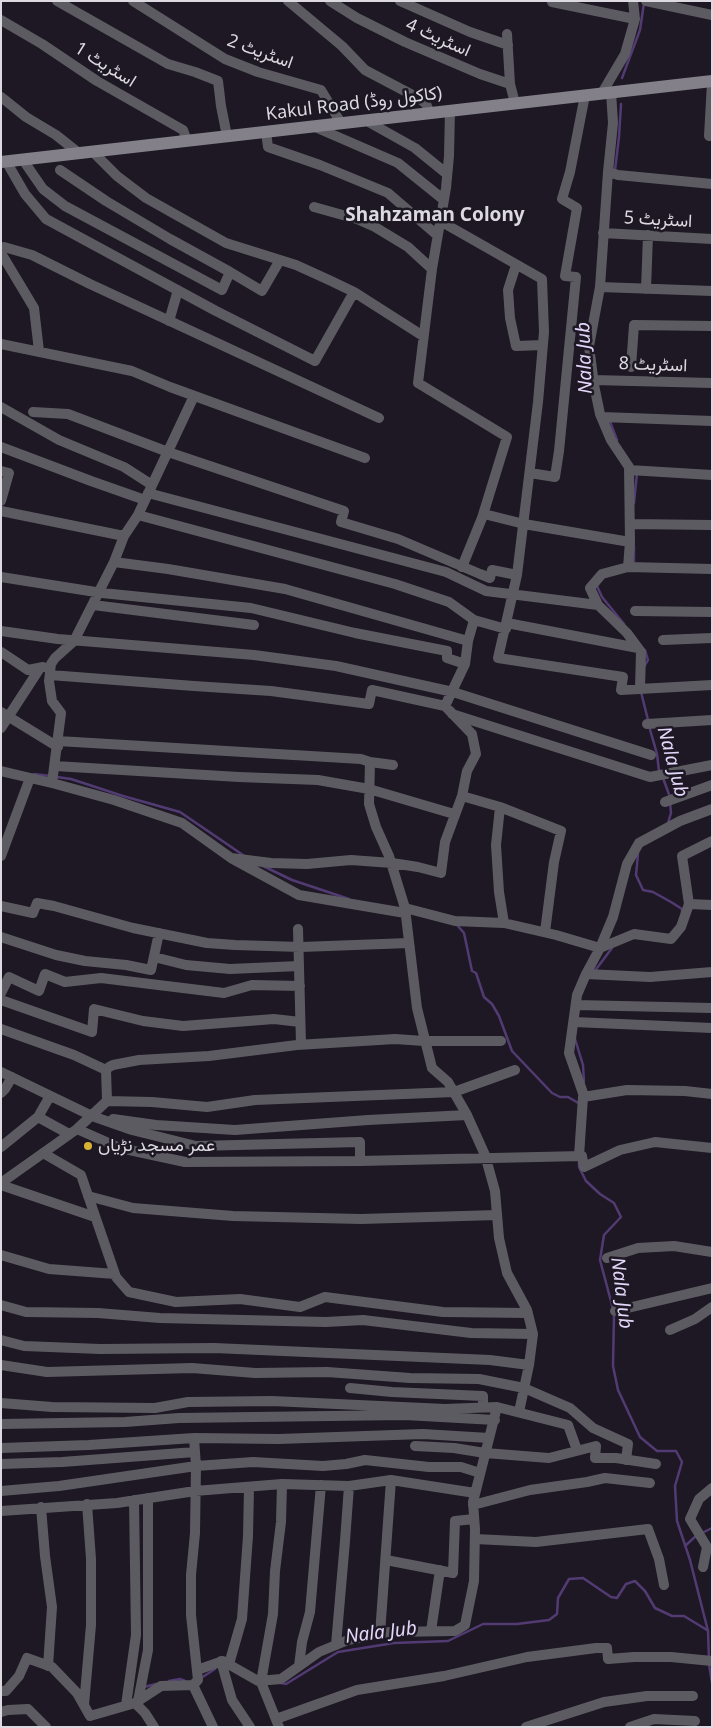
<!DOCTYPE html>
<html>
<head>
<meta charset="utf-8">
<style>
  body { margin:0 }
  #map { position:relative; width:713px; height:1728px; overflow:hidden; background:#1d1824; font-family:"Noto Sans",sans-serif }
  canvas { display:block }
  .frame { position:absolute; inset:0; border:2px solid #dcd9e1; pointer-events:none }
</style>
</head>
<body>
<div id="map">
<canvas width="713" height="1728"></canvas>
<div class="frame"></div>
</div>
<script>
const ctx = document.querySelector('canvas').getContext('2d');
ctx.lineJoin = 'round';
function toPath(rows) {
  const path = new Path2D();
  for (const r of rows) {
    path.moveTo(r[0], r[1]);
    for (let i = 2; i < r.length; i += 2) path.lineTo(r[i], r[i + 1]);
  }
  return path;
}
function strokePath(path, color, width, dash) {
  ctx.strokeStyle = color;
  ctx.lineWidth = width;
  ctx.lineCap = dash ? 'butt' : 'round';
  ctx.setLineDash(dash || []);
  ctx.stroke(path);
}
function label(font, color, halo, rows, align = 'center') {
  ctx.font = font + ' "Noto Sans",Vazirmatn,sans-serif';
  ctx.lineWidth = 5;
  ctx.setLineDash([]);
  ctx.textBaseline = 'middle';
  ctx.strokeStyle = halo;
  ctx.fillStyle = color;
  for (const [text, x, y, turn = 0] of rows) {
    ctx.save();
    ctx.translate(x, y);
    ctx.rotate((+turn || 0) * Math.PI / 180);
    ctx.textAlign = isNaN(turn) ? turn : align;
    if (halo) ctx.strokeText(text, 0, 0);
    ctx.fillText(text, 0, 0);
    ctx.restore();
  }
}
strokePath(toPath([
  [622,78,640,30,644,3],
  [615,170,619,137,621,104],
  [609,419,617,440],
  [634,503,637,473],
  [631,563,634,562,634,546],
  [597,586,602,597,624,624],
  [644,667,648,660,645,650],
  [641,692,648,720],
  [649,726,657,754,659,771],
  [34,774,51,776],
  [57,777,71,779,123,796,180,812,243,855],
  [663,778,670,797],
  [668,823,671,813,670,802],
  [638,854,636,875,643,890,653,892,671,902,682,909,682,913],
  [263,866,292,880,349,899],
  [457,925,464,933,472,971,476,973,484,997,492,1004,499,1016,512,1051,552,1093,560,1097,568,1097,580,1104],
  [594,972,612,948],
  [575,1039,583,1065,584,1082],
  [579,1162,579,1167,586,1181,600,1194,614,1203,621,1217,604,1235,600,1260,613,1309],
  [614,1314,613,1366,618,1390,640,1437,657,1451,676,1451,682,1462,675,1486,677,1521,690,1560,708,1631,709,1659],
  [702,1533,712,1528],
  [685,1546,697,1535],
  [709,1664,712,1683],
  [201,1678,215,1669],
  [169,1681,180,1679,185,1681],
  [281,1683,286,1684,338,1652,394,1643,448,1641,483,1624,517,1624,549,1620,557,1614,558,1598,569,1579,583,1578,611,1597,617,1598,626,1584,635,1581,645,1591,655,1608,672,1616,684,1616,707,1630],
  [144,1687,156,1684]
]), '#523b72', 2.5);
strokePath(toPath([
  [57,1,168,64,195,72,218,81,221,106,227,136],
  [133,1,225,59,258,72,321,90,341,123],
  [288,1,342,46,365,70,420,99,426,104,430,113],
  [330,1,357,18,405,42,480,74,510,84,515,103],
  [400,1,470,32,508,45],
  [646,1,712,15],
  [552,2,635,19],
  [1,20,42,44,97,81,183,130,187,141],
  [507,34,510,84],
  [712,83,709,136,712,136],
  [611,92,613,123,608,172,618,175,712,184],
  [602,93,625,54,635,19,633,1],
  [1,97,26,117,56,135,80,154],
  [450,110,449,156,446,188,432,269,418,383,507,437,482,518,462,567],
  [365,120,415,148,447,174],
  [315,127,398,163,444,200],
  [266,132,268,147,320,165,388,193,437,235],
  [93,152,117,176,146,198,226,243,296,265,329,280,354,292,423,336],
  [23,160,43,189,65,206,222,290,230,272,262,291,280,260],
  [6,161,25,194,46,219,216,311,315,361,354,292],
  [60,170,106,201,170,239,230,272],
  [608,172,600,287,589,346,594,385,600,414,611,440,629,467,630,542,628,567,602,574,590,588,598,605,627,633,641,652,640,689],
  [314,207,357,219,375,227,408,247,432,269],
  [440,221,542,279,544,332,538,402,517,575,498,658,623,677,621,690,712,685],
  [603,233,712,239],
  [1,249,4,247,32,255,90,284,379,418],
  [1,253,34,308,39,351],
  [516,265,508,290,510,318,516,346,543,345],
  [600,287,712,291],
  [646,289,648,235],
  [169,321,178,290],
  [1,344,132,371,170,387,365,458],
  [631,367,634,325,712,326],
  [593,380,712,383],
  [1,407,59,440,124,467,152,485],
  [33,412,68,414,168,452,344,511,341,522,398,539,480,574,490,578,492,570,517,575],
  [602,417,712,421],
  [1,447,91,481,145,500],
  [629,470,712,475],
  [1,471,9,473,1,501],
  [530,473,555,477,559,451,576,277,565,276,577,208,562,199,570,172,585,95],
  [148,493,446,572,486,591,598,605],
  [1,511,124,536,114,562,74,641,55,658,51,664,49,681,52,701,61,713,52,783,114,800,182,823,231,858,299,895,405,913],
  [484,514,524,524,630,542],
  [138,515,194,396],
  [630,524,712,525],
  [124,536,138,515,395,584,449,602,474,620,468,641,465,664,445,706,472,734,476,754,467,771,462,796,445,842,441,873,418,867,392,863,351,860,307,864,271,863,231,858],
  [114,562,168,569,285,589,468,641],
  [628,567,712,569],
  [1,577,102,593,251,608,355,633,447,651,447,658,465,664],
  [93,605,254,625],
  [635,611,712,612],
  [474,620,506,629],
  [507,623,638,648],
  [1,631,58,639,254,655,336,666,453,692,651,755],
  [663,640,712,638],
  [1,652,28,670,43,667],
  [50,675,194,686,271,691,369,704,372,690,445,706],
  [1,712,58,747],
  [452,714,650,777,712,765],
  [647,724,712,720],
  [1,728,40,668],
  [58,741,361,759,370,762,393,765],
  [370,762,369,804,376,827,389,856,405,908,417,1008,432,1068,448,1082,467,1115,485,1155,495,1191,499,1238,507,1273,527,1310,533,1334,529,1365,519,1412],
  [55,766,239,777,318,780,369,789,454,814],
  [1,771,56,784],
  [462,796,500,807,496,845,499,892,504,923,556,935,600,948,613,917,627,864,639,843,680,821,712,809],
  [665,802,712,785],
  [500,807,561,831,554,862,545,932],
  [1,856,30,778],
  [689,904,682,856,712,841],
  [1,906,33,913,37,903,54,906,133,928,207,943,235,945,301,947,409,943],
  [405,908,455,921,504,923],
  [298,929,301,1044],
  [1,937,56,955,85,961,126,965,151,970,159,933],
  [154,957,186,965,230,969,299,966],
  [586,974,650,977,712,972],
  [1,993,9,977,39,991,45,974,65,982,101,978,224,993,252,985,300,986],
  [1,1000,92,1032,94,1009,143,1021,183,1026,274,1019,300,1022],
  [576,1005,712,1008],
  [574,1022,712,1028],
  [1,1029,74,1055,106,1070],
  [1,1072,92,1116,132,1130,196,1146,360,1142,360,1161,185,1162,120,1148,77,1129],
  [1,1093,5,1089,12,1077],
  [584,1096,569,1053,577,995,586,974,600,948,634,934,671,939,681,927,689,904,712,905],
  [107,1101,152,1102,207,1107,255,1100,454,1092,515,1070],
  [38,1117,50,1096],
  [113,1119,156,1125,235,1130,368,1120,467,1115],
  [1,1147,38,1117,69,1134],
  [43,1153,81,1175,116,1277,129,1292,176,1302,240,1299,300,1307,325,1297,443,1312,528,1313],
  [579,1156,583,1097,627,1090,685,1091,712,1094],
  [360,1161,582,1156,584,1167,620,1150,655,1142,712,1148],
  [1,1183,77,1129,107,1101,106,1070,109,1067,113,1065,139,1060,209,1056,297,1045,395,1039,424,1041,501,1041],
  [1,1185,95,1217],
  [88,1196,133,1208,233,1216,361,1219,497,1215],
  [1,1255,49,1269,115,1274],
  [607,1258,638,1248,674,1246,712,1252],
  [1,1305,26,1312,98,1313,160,1318,326,1322,363,1320,471,1333,533,1334],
  [615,1311,712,1288],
  [670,1330,695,1319,712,1307],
  [1,1340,24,1346,100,1349,214,1348,490,1360,529,1365],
  [1,1365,47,1372,192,1368,255,1373,327,1372,410,1378,479,1379,524,1388,570,1408,593,1428,628,1444,626,1460],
  [350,1388,392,1392,483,1396,483,1407],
  [1,1403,52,1407,155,1408,188,1402,272,1401,445,1409,497,1407,568,1425,577,1450],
  [1,1424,125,1422,179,1418,405,1415,495,1420],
  [194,1438,196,1466,195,1533,191,1575,191,1615,198,1680,193,1685,213,1727],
  [415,1446,454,1448,485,1453,549,1458,596,1446,595,1458,616,1458,656,1464],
  [1,1448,89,1445,194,1438,279,1439,423,1434,489,1438],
  [1,1464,62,1462,195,1452],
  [1,1491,59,1486,196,1466,253,1462,323,1466,346,1464,365,1460,429,1467,461,1467,480,1473],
  [473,1505,530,1490,587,1482,605,1478,650,1483],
  [41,1507,45,1556,52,1607,48,1666],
  [1,1511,117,1503,195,1491,282,1484,349,1486,391,1480,475,1493],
  [475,1539,536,1542,648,1529,659,1559,664,1585],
  [386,1560,453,1573,455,1521,474,1519],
  [703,1567,707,1547,690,1519,699,1499,712,1488],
  [431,1631,440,1570],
  [380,1634,391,1480],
  [336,1645,345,1541,349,1486],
  [221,1661,232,1700,250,1727],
  [229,1664,242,1619,248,1536,249,1487],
  [299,1666,302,1642,310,1612,321,1485],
  [197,1670,223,1661,258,1681,281,1679,319,1652,348,1640,390,1632,455,1631,465,1625,474,1581,475,1529,473,1502,497,1407],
  [1,1691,6,1691,19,1676,27,1658,52,1667,77,1693,90,1716,135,1703,161,1686,193,1685],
  [138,1701,148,1650,148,1498],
  [135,1703,145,1713,154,1727],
  [84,1705,91,1625,91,1559,87,1504],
  [126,1705,136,1635,134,1500],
  [1,1712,8,1710,28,1709,46,1727],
  [276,1719,357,1690,444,1676,527,1657,596,1648,607,1648,608,1659,634,1657,671,1657,712,1661],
  [279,1727,261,1682,273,1614,275,1571,281,1522,282,1484],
  [526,1727,604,1702,647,1696,693,1696],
  [630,1727,654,1719,695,1721]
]), '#5d5b62', 10);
strokePath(toPath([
  [1,162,712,81]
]), '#83808a', 12);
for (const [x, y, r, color] of [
  [88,1146,5,"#d9b334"]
]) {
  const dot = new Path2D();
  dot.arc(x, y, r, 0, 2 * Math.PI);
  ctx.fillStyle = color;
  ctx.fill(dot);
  strokePath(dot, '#1d1824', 2);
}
label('18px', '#dcd9e1', '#1d1824', [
  ["اسٹریٹ 4",438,38,24],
  ["اسٹریٹ 2",260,52,20],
  ["اسٹریٹ 1",105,65,32],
  ["Kakul Road (کاکول روڈ)",354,104,-7],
  ["اسٹریٹ 5",658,220,3],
  ["اسٹریٹ 8",653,365,2]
]);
label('18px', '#dcd9e1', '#1d1824', [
  ["عمر مسجد نڑیاں",98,1146]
], 'left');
label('bold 19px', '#dcd9e1', '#1d1824', [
  ["Shahzaman Colony",435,216]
]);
label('italic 19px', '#e2d6f9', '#1d1824', [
  ["Nala Jub",585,358,-92],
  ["Nala Jub",672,762,75],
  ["Nala Jub",621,1293,83],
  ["Nala Jub",381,1633,-7]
]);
</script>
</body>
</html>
